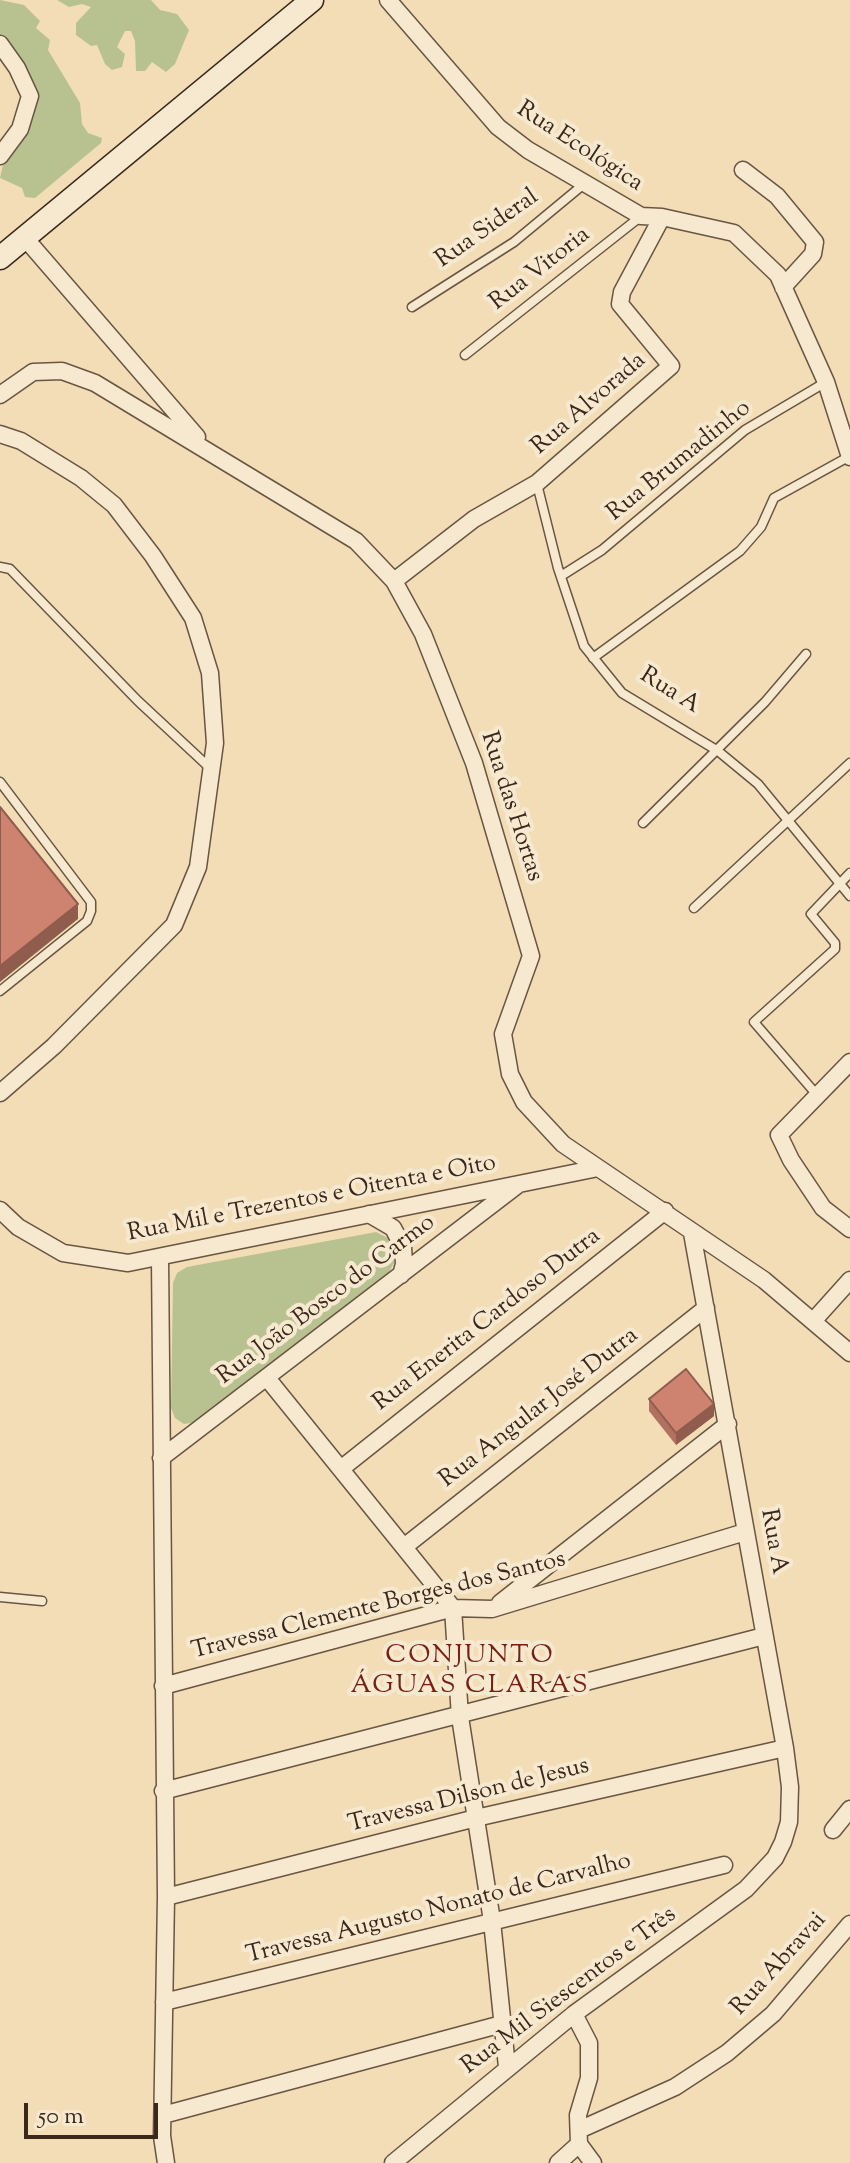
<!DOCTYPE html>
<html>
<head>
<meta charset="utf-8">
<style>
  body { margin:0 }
  #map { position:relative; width:850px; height:2163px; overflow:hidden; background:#f2ddb6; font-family:"Sorts Mill Goudy",serif }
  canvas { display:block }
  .scale { position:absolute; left:24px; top:2103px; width:134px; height:36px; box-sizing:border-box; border:4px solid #3b281b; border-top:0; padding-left:10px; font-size:24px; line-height:28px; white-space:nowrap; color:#3b281b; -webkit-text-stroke:6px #f7e9d0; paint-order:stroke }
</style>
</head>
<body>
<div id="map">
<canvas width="850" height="2163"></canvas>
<div class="scale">50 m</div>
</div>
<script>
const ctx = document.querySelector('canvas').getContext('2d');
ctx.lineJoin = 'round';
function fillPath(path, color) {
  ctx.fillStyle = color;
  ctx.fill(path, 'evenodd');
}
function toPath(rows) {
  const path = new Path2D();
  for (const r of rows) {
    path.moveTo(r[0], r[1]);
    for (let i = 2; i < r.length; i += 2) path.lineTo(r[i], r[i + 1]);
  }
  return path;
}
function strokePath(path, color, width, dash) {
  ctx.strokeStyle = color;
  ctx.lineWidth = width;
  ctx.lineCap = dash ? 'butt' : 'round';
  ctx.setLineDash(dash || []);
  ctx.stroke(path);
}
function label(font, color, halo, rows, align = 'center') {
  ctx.font = font + ' "Sorts Mill Goudy",serif';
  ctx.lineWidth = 8;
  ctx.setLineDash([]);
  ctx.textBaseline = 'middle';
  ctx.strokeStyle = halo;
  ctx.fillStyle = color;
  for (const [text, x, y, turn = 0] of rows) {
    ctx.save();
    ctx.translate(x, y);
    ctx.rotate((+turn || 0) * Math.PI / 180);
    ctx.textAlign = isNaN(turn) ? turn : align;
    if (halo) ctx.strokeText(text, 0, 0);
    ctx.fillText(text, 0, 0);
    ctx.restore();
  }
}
fillPath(toPath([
  [0,0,24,5,40,21,36,28,50,40,48,50,80,103,82,124,88,133,102,138,101,143,35,198,25,197,22,188,0,178,3,164,31,122,36,106,32,89,0,35],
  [57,0,151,0,160,10,177,14,189,30,175,64,166,72,152,62,145,71,136,71,135,41,131,31,125,31,117,47,125,54,122,67,112,70,105,64,97,45,91,46,76,35,76,23,91,7,82,4,69,7],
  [376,1232,388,1238,394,1250,394,1263,388,1274,197,1422,184,1424,175,1418,171,1408,173,1283,177,1273,187,1267]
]), '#b8c290');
const lane = toPath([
  [412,307,514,242,584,184],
  [465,355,640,217],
  [537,484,558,568,584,646,622,693,718,751,758,784,850,896],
  [0,567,10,569,138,701,210,768],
  [561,576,602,550,745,430,826,382],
  [593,658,740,551,761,527,774,498,850,456],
  [0,782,91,902,91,911,87,921,0,991],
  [643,823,765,702,806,654],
  [694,908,850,763],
  [817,1095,754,1022,835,949,835,943,811,914,850,873],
  [0,1597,42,1601]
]);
const street = toPath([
  [388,0,498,127,528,150,641,216,662,217,734,233,778,275,826,382,850,457],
  [0,44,17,68,30,96,20,129,0,156],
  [743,170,777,196,815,242,813,254,783,287],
  [25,238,197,437],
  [0,395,33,372,62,371,95,383,356,541,394,581,423,634,474,763,531,956,503,1034,510,1074,524,1102,563,1144,764,1280,850,1353],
  [0,434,21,441,81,478,114,505,153,556,193,618,210,673,215,743,198,867,174,925,54,1046,0,1093],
  [394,581,474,519,537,483,671,366,620,304,622,292,662,217],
  [850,1062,779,1135,791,1160,823,1208,850,1229],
  [0,1210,18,1227,63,1253,128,1263,598,1168],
  [369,1214,393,1228,403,1247,404,1264,401,1275],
  [160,1258,166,1897,162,2136,166,2163],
  [815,1319,850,1280],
  [267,1378,453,1608,460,1717,492,1921,507,2067],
  [161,1458,519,1184],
  [342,1468,665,1211],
  [404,1547,706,1308],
  [500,1603,728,1424],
  [163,1686,453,1608,492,1609,745,1532],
  [163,1791,764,1636],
  [833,1830,850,1809],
  [166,1897,476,1818,785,1748],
  [164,2002,724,1865],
  [574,2014,589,2043,589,2078,578,2115,579,2144,593,2163],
  [163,2115,502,2024],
  [579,2130,675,2087,727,2053,773,2014,850,1924],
  [393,2163,574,2014,746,1889,775,1858,783,1842,789,1822,790,1787,785,1748,692,1233],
  [558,2163,579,2144]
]);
const secondary = toPath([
  [0,258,312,0]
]);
strokePath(lane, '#695542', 11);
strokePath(street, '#695542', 19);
strokePath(secondary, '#3b281b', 25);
strokePath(lane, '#f7e9d0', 8);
strokePath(street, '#f7e9d0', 16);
strokePath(secondary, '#f7e9d0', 22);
fillPath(toPath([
  [649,1399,714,1416,676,1445,649,1411]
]), '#b17160');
fillPath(toPath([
  [78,904,78,919,0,982,0,966],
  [714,1404,714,1416,676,1445,676,1433]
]), '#905c4e');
const building = toPath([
  [0,807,78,904,0,966,0,807],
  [686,1369,714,1404,676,1433,649,1399,686,1369]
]);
fillPath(building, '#ce8370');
strokePath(building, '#905c4e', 2);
label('24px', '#3b281b', '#f7e9d0', [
  ["Rua Ecológica",579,148,33],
  ["Rua Sideral",488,230,-35],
  ["Rua Vitoria",541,270,-38],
  ["Rua Alvorada",590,405,-41],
  ["Rua Brumadinho",680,462,-39],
  ["Rua A",669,692,32],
  ["Rua das Hortas",510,807,72],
  ["Rua Mil e Trezentos e Oitenta e Oito",312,1200,-11],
  ["Rua João Bosco do Carmo",327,1301,-37],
  ["Rua Enerita Cardoso Dutra",488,1321,-38],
  ["Rua Angular José Dutra",540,1409,-38],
  ["Rua A",772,1542,80],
  ["Travessa Clemente Borges dos Santos",379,1607,-14],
  ["Travessa Dilson de Jesus",469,1797,-14],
  ["Travessa Augusto Nonato de Carvalho",439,1910,-14],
  ["Rua Abravai",780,1965,-48],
  ["Rua Mil Siescentos e Três",570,1992,-37]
]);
ctx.letterSpacing = '2px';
label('26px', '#7a1f14', '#f7e9d0', [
  ["CONJUNTO",470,1658],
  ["ÁGUAS CLARAS",470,1688]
]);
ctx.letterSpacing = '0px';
</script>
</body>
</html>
